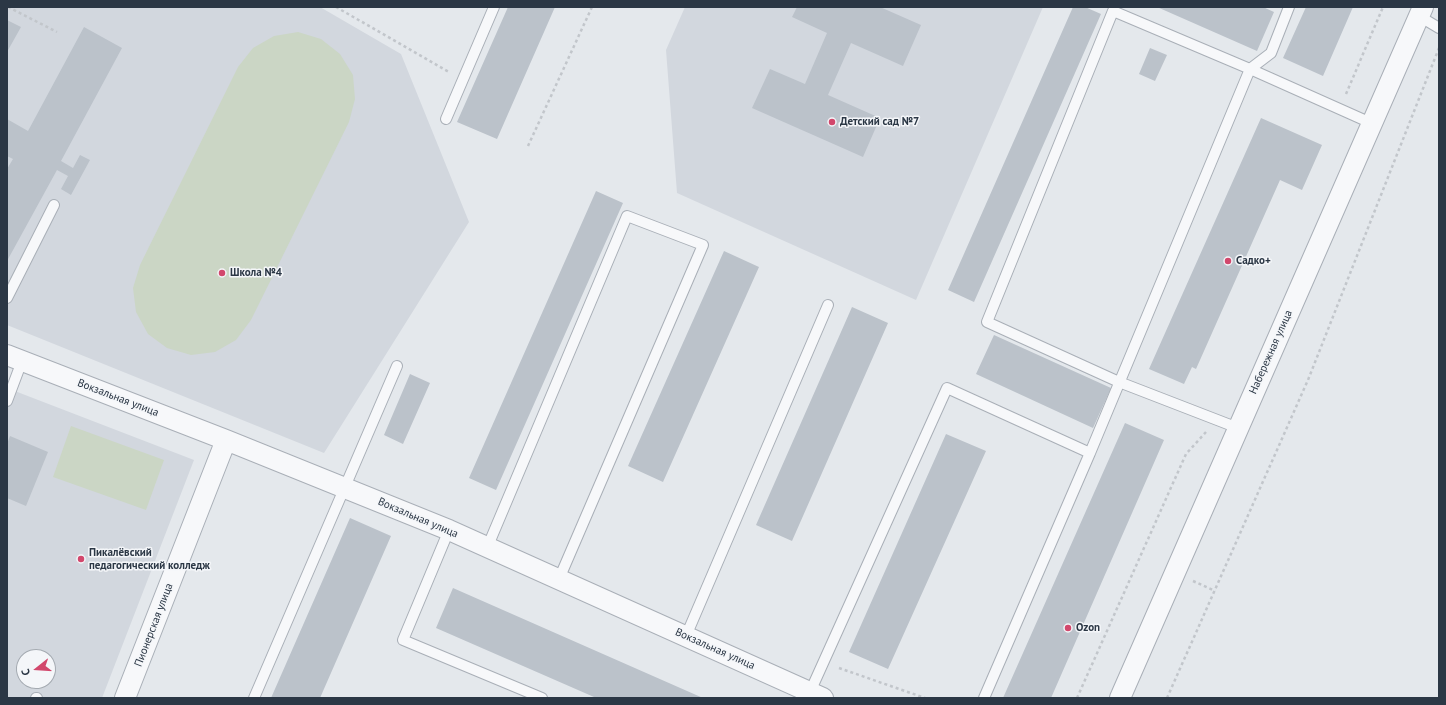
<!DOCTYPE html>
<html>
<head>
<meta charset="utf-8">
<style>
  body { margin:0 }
  #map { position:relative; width:1446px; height:705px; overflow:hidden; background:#e4e8ec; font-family:"PT Sans",sans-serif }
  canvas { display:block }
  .frame { position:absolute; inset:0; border:8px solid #2b3745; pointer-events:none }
  .north { position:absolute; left:16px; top:649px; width:40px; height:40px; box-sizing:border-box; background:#f4f6f9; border:1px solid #a4aab1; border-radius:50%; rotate:253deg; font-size:11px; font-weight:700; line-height:16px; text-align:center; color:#2b3745 }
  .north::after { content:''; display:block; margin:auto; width:14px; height:18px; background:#d2476c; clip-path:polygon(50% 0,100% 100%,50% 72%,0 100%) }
</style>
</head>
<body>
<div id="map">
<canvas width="1446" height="705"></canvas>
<div class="frame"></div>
<div class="north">С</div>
</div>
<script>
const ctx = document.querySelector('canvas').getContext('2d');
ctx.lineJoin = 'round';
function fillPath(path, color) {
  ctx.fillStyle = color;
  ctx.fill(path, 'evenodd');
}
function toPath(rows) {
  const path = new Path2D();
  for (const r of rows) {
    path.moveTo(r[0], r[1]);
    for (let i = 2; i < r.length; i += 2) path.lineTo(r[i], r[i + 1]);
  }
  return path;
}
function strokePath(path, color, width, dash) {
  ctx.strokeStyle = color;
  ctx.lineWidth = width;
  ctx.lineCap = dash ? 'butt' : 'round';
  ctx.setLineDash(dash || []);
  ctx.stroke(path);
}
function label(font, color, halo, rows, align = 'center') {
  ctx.font = font + ' "PT Sans",sans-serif';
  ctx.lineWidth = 3;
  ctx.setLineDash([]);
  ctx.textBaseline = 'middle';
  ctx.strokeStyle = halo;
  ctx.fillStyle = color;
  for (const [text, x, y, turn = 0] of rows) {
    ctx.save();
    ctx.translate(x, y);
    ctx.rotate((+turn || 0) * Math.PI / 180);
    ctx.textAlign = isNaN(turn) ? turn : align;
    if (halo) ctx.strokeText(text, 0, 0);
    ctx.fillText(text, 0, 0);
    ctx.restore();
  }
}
fillPath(toPath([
  [7,7,320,7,401,54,469,222,324,453,7,325],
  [685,7,1043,7,916,300,677,193,666,50],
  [7,388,194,460,102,698,7,698],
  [24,657,48,657,48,681,24,681]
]), '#d2d7de');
fillPath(toPath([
  [298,32,321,39,340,54,353,75,355,99,349,122,251,320,236,340,215,352,191,355,167,348,148,334,136,312,133,288,140,265,238,67,253,48,274,36],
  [71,426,164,460,146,510,53,477]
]), '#cbd6c5');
fillPath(toPath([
  [508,7,555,7,497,139,457,122],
  [797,7,880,7,921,25,903,66,851,43,828,95,880,118,863,157,752,108,770,69,805,84,827,33,792,17],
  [1073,7,1085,7,1101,14,974,302,948,290],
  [1157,7,1263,7,1274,12,1257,51],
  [1306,7,1353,7,1323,76,1283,58],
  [7,20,21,27,7,52],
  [84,27,122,48,61,161,73,168,80,155,90,160,71,195,61,189,68,176,57,170,7,261,7,169,13,159,7,156,7,119,28,131],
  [1150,48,1167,55,1155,81,1139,74],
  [1261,118,1322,145,1302,190,1280,180,1196,369,1192,367,1184,384,1149,369],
  [596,191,623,203,496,490,469,478],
  [724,251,759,267,663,482,628,466],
  [852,307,888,323,792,541,756,525],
  [994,335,1111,388,1093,428,976,374],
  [410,374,430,383,403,444,384,435],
  [1125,423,1164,440,1051,698,1003,698],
  [946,434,986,451,888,669,849,652],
  [10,436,48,452,26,506,7,498,7,444],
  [350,518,391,536,320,698,271,698],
  [453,588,703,698,594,697,436,628]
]), '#bbc2ca');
const service = toPath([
  [1419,16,1439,28],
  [446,119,494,7],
  [7,298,54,205],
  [7,401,22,361],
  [1238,428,1119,382,987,322,1113,11,1250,69,1371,123],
  [1090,453,1250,69,1271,53,1289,7],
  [449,530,403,640,542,698],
  [487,548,627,216,703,245,559,579],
  [686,636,828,305],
  [810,692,947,388,1090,453,984,698],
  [36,698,37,698],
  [254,698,397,366]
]);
const minor = toPath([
  [7,355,226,440,449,530,823,698],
  [125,698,226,440],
  [1120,698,1423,7]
]);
strokePath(service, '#a9afb7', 12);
strokePath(minor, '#a9afb7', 22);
strokePath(toPath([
  [8,7,57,32],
  [336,7,449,72],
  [1346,94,1383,7],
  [528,146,592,7],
  [1193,581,1215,591],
  [839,668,925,698],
  [1077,698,1186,454,1206,432],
  [1167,698,1308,380,1439,48]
]), '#c2c6cb', 2.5, [3, 3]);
strokePath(service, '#f7f8fa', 10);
strokePath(minor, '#f7f8fa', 20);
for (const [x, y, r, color] of [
  [832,122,4,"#d2476c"],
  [1228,261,4,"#d2476c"],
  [222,273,4,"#d2476c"],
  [81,559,4,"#d2476c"],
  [1068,628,4,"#d2476c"]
]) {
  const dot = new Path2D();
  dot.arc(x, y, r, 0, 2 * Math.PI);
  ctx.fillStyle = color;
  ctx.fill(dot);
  strokePath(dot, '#f4f6f9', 1.5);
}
label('bold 11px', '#2b3745', '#f4f6f9', [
  ["Детский сад №7",840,122],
  ["Садко+",1236,261],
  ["Школа №4",230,273],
  ["Пикалёвский",89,553],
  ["педагогический колледж",89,566],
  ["Ozon",1076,628]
], 'left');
label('11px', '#2b3745', '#f4f6f9', [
  ["Набережная улица",1271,352,-66],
  ["Вокзальная улица",118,398,21],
  ["Вокзальная улица",418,518,23],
  ["Пионерская улица",154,625,-69],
  ["Вокзальная улица",715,649,24]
]);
</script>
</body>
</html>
